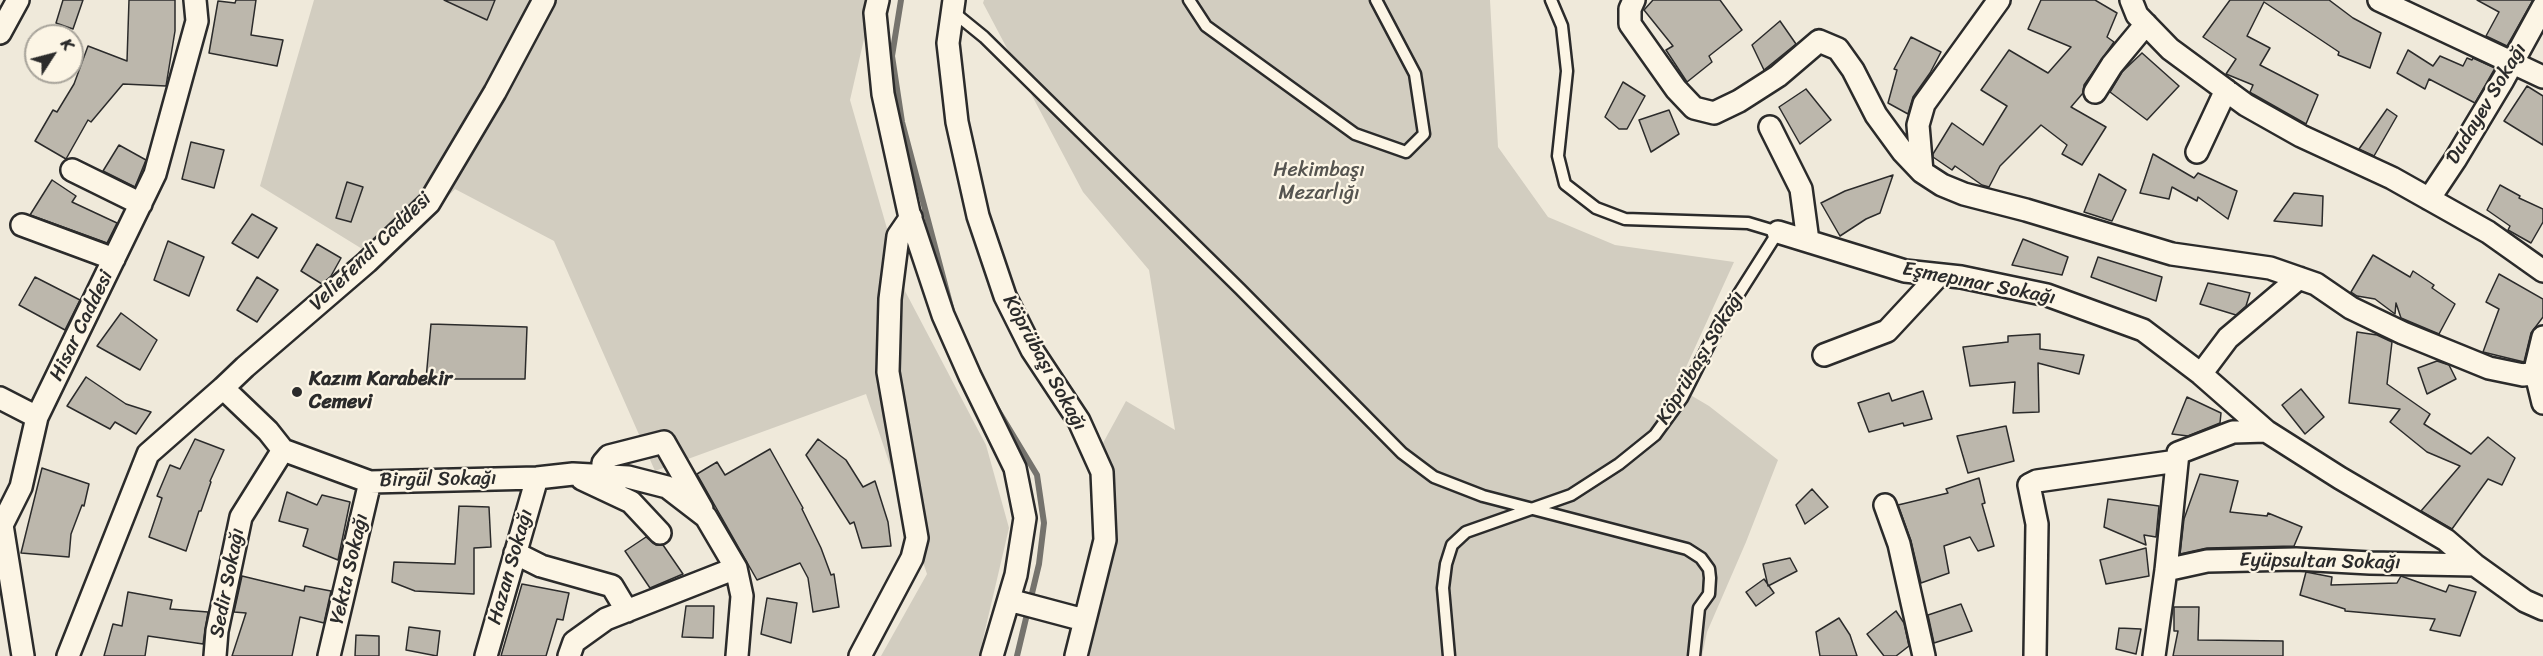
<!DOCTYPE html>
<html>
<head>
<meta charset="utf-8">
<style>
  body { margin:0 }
  #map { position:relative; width:2543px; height:656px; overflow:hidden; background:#efe9da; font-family:Sriracha,sans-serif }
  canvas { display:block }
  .north { position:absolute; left:24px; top:24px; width:60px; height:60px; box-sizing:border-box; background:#fcf5e5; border:2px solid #a8a49b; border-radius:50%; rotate:54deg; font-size:16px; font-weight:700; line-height:24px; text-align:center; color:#2b2b2b }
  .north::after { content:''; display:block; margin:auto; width:21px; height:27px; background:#2b2b2b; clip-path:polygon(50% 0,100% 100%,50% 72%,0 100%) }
</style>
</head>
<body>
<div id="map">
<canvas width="2543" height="656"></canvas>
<div class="north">K</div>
</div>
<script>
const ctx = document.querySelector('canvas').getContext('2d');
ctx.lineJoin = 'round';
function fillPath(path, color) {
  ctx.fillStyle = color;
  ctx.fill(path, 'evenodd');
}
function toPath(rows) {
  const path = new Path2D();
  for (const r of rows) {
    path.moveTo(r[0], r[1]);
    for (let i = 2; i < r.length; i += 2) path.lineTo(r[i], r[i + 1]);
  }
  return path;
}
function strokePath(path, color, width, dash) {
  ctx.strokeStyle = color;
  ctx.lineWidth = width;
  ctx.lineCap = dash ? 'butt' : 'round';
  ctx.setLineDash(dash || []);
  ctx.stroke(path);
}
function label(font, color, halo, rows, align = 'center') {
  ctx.font = font + ' Sriracha,sans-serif';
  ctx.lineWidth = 4.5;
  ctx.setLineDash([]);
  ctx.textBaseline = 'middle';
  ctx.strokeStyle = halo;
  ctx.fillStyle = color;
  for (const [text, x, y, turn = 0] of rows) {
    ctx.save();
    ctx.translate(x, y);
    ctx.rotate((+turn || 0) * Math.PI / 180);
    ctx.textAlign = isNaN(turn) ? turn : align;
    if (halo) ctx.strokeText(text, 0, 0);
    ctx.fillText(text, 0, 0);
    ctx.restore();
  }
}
fillPath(toPath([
  [314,0,873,0,850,100,905,291,986,445,1009,528,979,656,881,656,927,574,866,394,655,471,554,241,455,189,385,263,260,186],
  [984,0,1490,0,1498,147,1548,217,1615,245,1734,262,1677,387,1709,406,1778,460,1746,542,1707,632,1702,656,1086,656,1111,492,1103,443,1126,401,1175,430,1149,270,1083,192,983,3]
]), '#d2cdc0');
strokePath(toPath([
  [901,0,892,56,902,122,952,311],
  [996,407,1037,475,1044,523,1039,564,1017,656]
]), '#75736d', 6);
const building = toPath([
  [63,0,83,0,73,29,56,23,63,0],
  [129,0,175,0,175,31,166,86,123,84,91,122,88,120,66,159,35,141,53,110,57,112,74,84,88,46,127,61,129,0],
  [236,0,256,0,251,35,283,40,277,66,209,53,218,1,235,3,236,0],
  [444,0,495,0,487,20,444,0],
  [1653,0,1720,0,1742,30,1709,56,1712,62,1687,82,1666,50,1673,46,1644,10,1653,0],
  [2041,0,2095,0,2117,13,2107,37,2114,42,2084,85,2083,93,2071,107,2106,127,2082,165,2062,154,2067,145,2041,125,2000,166,1989,187,1982,185,1955,166,1952,170,1933,157,1933,154,1952,123,1983,145,2007,106,1981,90,2009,50,2048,73,2071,47,2028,29,2041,0],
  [2230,0,2329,0,2353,18,2381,33,2370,68,2338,55,2339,52,2264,2,2247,36,2270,48,2260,65,2318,95,2306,124,2253,94,2250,92,2253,85,2226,74,2236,59,2203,37,2230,0],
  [2477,0,2533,0,2507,46,2486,36,2499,12,2477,0],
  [1780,21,1796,44,1764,70,1752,45,1780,21],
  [1911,37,1941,52,1930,73,1913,97,1908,114,1888,103,1897,70,1894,69,1911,37],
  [2408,50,2433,66,2440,56,2463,66,2467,58,2472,60,2473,58,2495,68,2475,103,2429,79,2425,89,2397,73,2408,50],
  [2142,53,2179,86,2147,120,2110,92,2122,72,2142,53],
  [1623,82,1645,96,1627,129,1619,129,1605,117,1623,82],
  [2527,86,2543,96,2543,145,2504,121,2527,86],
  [1806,89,1831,120,1800,144,1779,107,1806,89],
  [2387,109,2397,116,2374,156,2359,149,2387,109],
  [1669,110,1679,134,1651,152,1639,120,1669,110],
  [191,142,224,150,214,188,182,179,191,142],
  [119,145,146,160,135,187,103,171,119,145],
  [2153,154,2194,178,2198,173,2237,191,2228,219,2198,197,2197,201,2172,187,2169,199,2140,193,2153,154],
  [2099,174,2126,190,2112,221,2084,212,2099,174],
  [1893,175,1880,213,1866,219,1840,236,1821,203,1845,191,1893,175],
  [52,180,76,196,72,202,117,223,107,243,30,215,52,180],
  [347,182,363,187,351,222,336,218,347,182],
  [2500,185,2520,196,2519,198,2543,209,2543,222,2531,243,2508,230,2510,226,2487,210,2500,185],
  [2294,193,2323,196,2322,226,2274,221,2294,193],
  [252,214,277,228,258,258,232,243,252,214],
  [2023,239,2068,257,2062,275,2012,265,2023,239],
  [168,241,204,257,189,296,154,280,168,241],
  [317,244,341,258,331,276,322,284,301,271,317,244],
  [2373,255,2410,277,2413,271,2434,285,2432,288,2455,304,2439,334,2401,318,2396,303,2395,314,2375,299,2357,296,2351,292,2373,255],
  [2098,257,2162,277,2156,301,2091,277,2098,257],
  [2499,274,2543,299,2543,317,2531,333,2524,362,2483,352,2499,309,2486,302,2499,274],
  [35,277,80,300,65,330,19,305,35,277],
  [257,277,278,290,257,322,237,310,257,277],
  [2208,283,2250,293,2246,306,2236,315,2200,304,2208,283],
  [121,313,157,340,140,370,97,346,121,313],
  [431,324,527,327,525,379,426,379,431,324],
  [2357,332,2377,335,2392,342,2387,384,2430,414,2424,424,2471,454,2488,437,2515,458,2502,485,2488,479,2452,529,2421,511,2460,466,2427,452,2390,422,2400,409,2349,403,2357,332],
  [2040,334,2040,349,2084,355,2079,374,2038,363,2039,412,2013,413,2015,382,1970,386,1963,347,2008,342,2008,336,2040,334],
  [2437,361,2449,365,2456,379,2427,394,2418,368,2437,361],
  [86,377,126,404,151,412,136,434,115,422,110,429,67,406,86,377],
  [2301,389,2324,417,2305,434,2282,405,2301,389],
  [1923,391,1932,419,1904,426,1903,423,1869,432,1858,403,1889,393,1892,401,1923,391],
  [2187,397,2221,413,2220,423,2188,436,2172,434,2187,397],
  [2006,426,2014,461,1968,473,1957,436,2006,426],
  [195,439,224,450,210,481,211,482,201,511,199,511,186,551,149,537,162,498,157,496,170,465,180,469,195,439],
  [818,439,846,460,863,487,875,481,888,522,891,546,862,548,854,522,850,524,806,455,818,439],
  [770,449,803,508,802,509,821,548,831,575,834,574,839,607,813,612,808,578,800,563,757,580,697,474,717,462,725,475,770,449],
  [42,468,89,484,84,506,82,505,71,534,69,557,21,553,42,468],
  [2200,474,2238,481,2230,512,2267,516,2268,513,2302,527,2294,546,2207,548,2180,554,2184,519,2200,474],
  [1979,478,1985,503,1982,504,1994,546,1978,551,1970,537,1944,546,1949,573,1921,583,1911,541,1898,505,1948,493,1946,489,1979,478],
  [1812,489,1828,507,1805,524,1796,505,1812,489],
  [287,492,317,505,322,495,350,502,338,560,303,546,308,529,279,521,287,492],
  [2108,499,2159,506,2156,537,2144,535,2146,545,2104,527,2108,499],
  [459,506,489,507,491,547,474,548,474,594,415,591,392,582,394,562,455,564,459,506],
  [646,537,656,545,663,545,683,574,650,588,625,551,646,537],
  [2146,548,2149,576,2106,584,2100,560,2146,548],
  [1790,558,1797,571,1768,586,1763,564,1790,558],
  [2306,572,2332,577,2331,585,2397,583,2401,576,2446,592,2449,585,2476,592,2460,636,2430,630,2435,619,2345,611,2345,609,2300,595,2306,572],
  [242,576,304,591,305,586,331,591,324,623,300,617,292,656,232,656,246,613,234,612,242,576],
  [1764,579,1774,593,1756,606,1746,592,1764,579],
  [522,584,569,593,563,620,557,619,546,656,501,656,522,584],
  [128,592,172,600,170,609,208,612,203,644,148,636,145,656,104,656,113,624,122,626,128,592],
  [767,598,797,603,791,643,761,634,767,598],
  [1961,604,1972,631,1934,643,1928,615,1961,604],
  [686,606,714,606,713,638,682,637,686,606],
  [2174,607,2199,607,2198,640,2283,641,2283,656,2173,656,2178,631,2174,631,2174,607],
  [1896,611,1904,623,1909,646,1896,656,1884,656,1867,634,1896,611],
  [1839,618,1850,635,1857,656,1820,656,1816,632,1839,618],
  [409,627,440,631,437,656,406,650,409,627],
  [2119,628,2141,629,2136,654,2116,649,2119,628],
  [356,635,379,636,379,656,355,656,356,635]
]);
fillPath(building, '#bcb7ac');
strokePath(building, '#2b2b2b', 1.5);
const service = toPath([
  [1189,0,1206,26,1355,134,1406,152,1424,134,1415,74,1376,0],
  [952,11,984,37,1240,289,1402,453,1434,477,1483,496,1687,549,1701,558,1709,569,1710,578,1709,594,1699,608,1694,656],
  [1449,656,1443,588,1446,564,1452,545,1466,532,1571,495,1619,464,1655,435,1682,398,1719,325,1778,232,1748,223,1625,219,1596,208,1565,184,1558,156,1567,71,1562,26,1551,0]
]);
const minor = toPath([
  [878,0,875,13,883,94,909,213,943,315,970,376,1015,468,1025,518,1016,575,992,656],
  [954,0,948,43,957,122,978,216,1005,296,1032,350,1079,421,1102,472,1105,540,1076,656],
  [1634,0,1630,9,1630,24,1676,89,1694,108,1714,113,1739,101,1778,76,1819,41,1838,49,1853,70,1876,115,1903,152,1922,172,1942,185,1964,194,2026,210,2172,254,2270,268,2316,284,2351,308,2403,333,2489,368,2523,375,2536,373],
  [2131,0,2137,15,2170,49,2246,105,2301,136,2392,178,2488,232,2543,271],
  [2379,0,2543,77],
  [0,33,18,0],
  [2095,92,2112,65,2146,24],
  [1770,127,1801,189,1808,241],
  [2197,152,2226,90],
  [72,170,141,204],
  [1922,172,1918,125,1924,104,1999,0],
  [2429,199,2455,160,2503,80,2543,7],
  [22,225,114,259],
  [1778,232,1905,271,1961,277,2047,295,2143,330,2201,374,2266,431],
  [2543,337,2535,370,2543,403],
  [1824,355,1887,331,1939,275],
  [2201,374,2228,338,2299,278],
  [223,388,245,367,367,262,429,203,495,92,544,0],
  [0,398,37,417],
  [606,476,603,463,609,456,664,442,702,509],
  [582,479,631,502,660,533],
  [1885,505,1899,544,1924,656],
  [515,553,541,566,612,586,627,611],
  [2166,570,2207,561,2296,559,2370,563,2475,565],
  [1009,600,1084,620],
  [23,656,2,525,21,487,37,417,155,174,197,21,195,0],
  [68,656,148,454,223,388,268,431,283,450,370,482,537,478,573,474,628,477,667,487,706,517,736,568,742,596,737,656],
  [215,656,217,631,241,517,283,450],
  [329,656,370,482],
  [486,656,537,478],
  [569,656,574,642,606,619,736,568],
  [860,656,912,558,917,538,888,372,890,299,898,236,911,217],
  [2035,656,2037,524,2029,485,2037,481,2177,461],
  [2154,656,2166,570,2178,453,2233,432,2266,431,2340,478,2446,540,2475,565,2525,601,2543,609]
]);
strokePath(service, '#2b2b2b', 15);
strokePath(minor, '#2b2b2b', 26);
strokePath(service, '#fcf5e5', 10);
strokePath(minor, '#fcf5e5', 21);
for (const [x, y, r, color] of [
  [297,392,6,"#2b2b2b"]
]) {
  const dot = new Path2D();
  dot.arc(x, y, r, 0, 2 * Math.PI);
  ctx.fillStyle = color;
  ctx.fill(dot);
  strokePath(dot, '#fcf5e5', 2);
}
label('20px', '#2b2b2b', '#fcf5e5', [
  ["Dudayev Sokağı",2487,104,-59],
  ["Veliefendi Caddesi",371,252,-44],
  ["Eşmepınar Sokağı",1979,284,11],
  ["Hisar Caddesi",82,326,-64],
  ["Köprübaşı Sokağı",1701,358,-59],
  ["Köprübaşı Sokağı",1044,363,61],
  ["Birgül Sokağı",438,480,-1],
  ["Eyüpsultan Sokağı",2320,562,1],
  ["Hazan Sokağı",511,567,-74],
  ["Yekta Sokağı",350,569,-77],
  ["Sedir Sokağı",228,583,-79]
]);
label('20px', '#555450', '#fcf5e5', [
  ["Hekimbaşı",1319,171],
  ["Mezarlığı",1319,194]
]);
label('bold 20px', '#2b2b2b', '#fcf5e5', [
  ["Kazım Karabekir",309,380],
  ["Cemevi",309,403]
], 'left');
</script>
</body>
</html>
